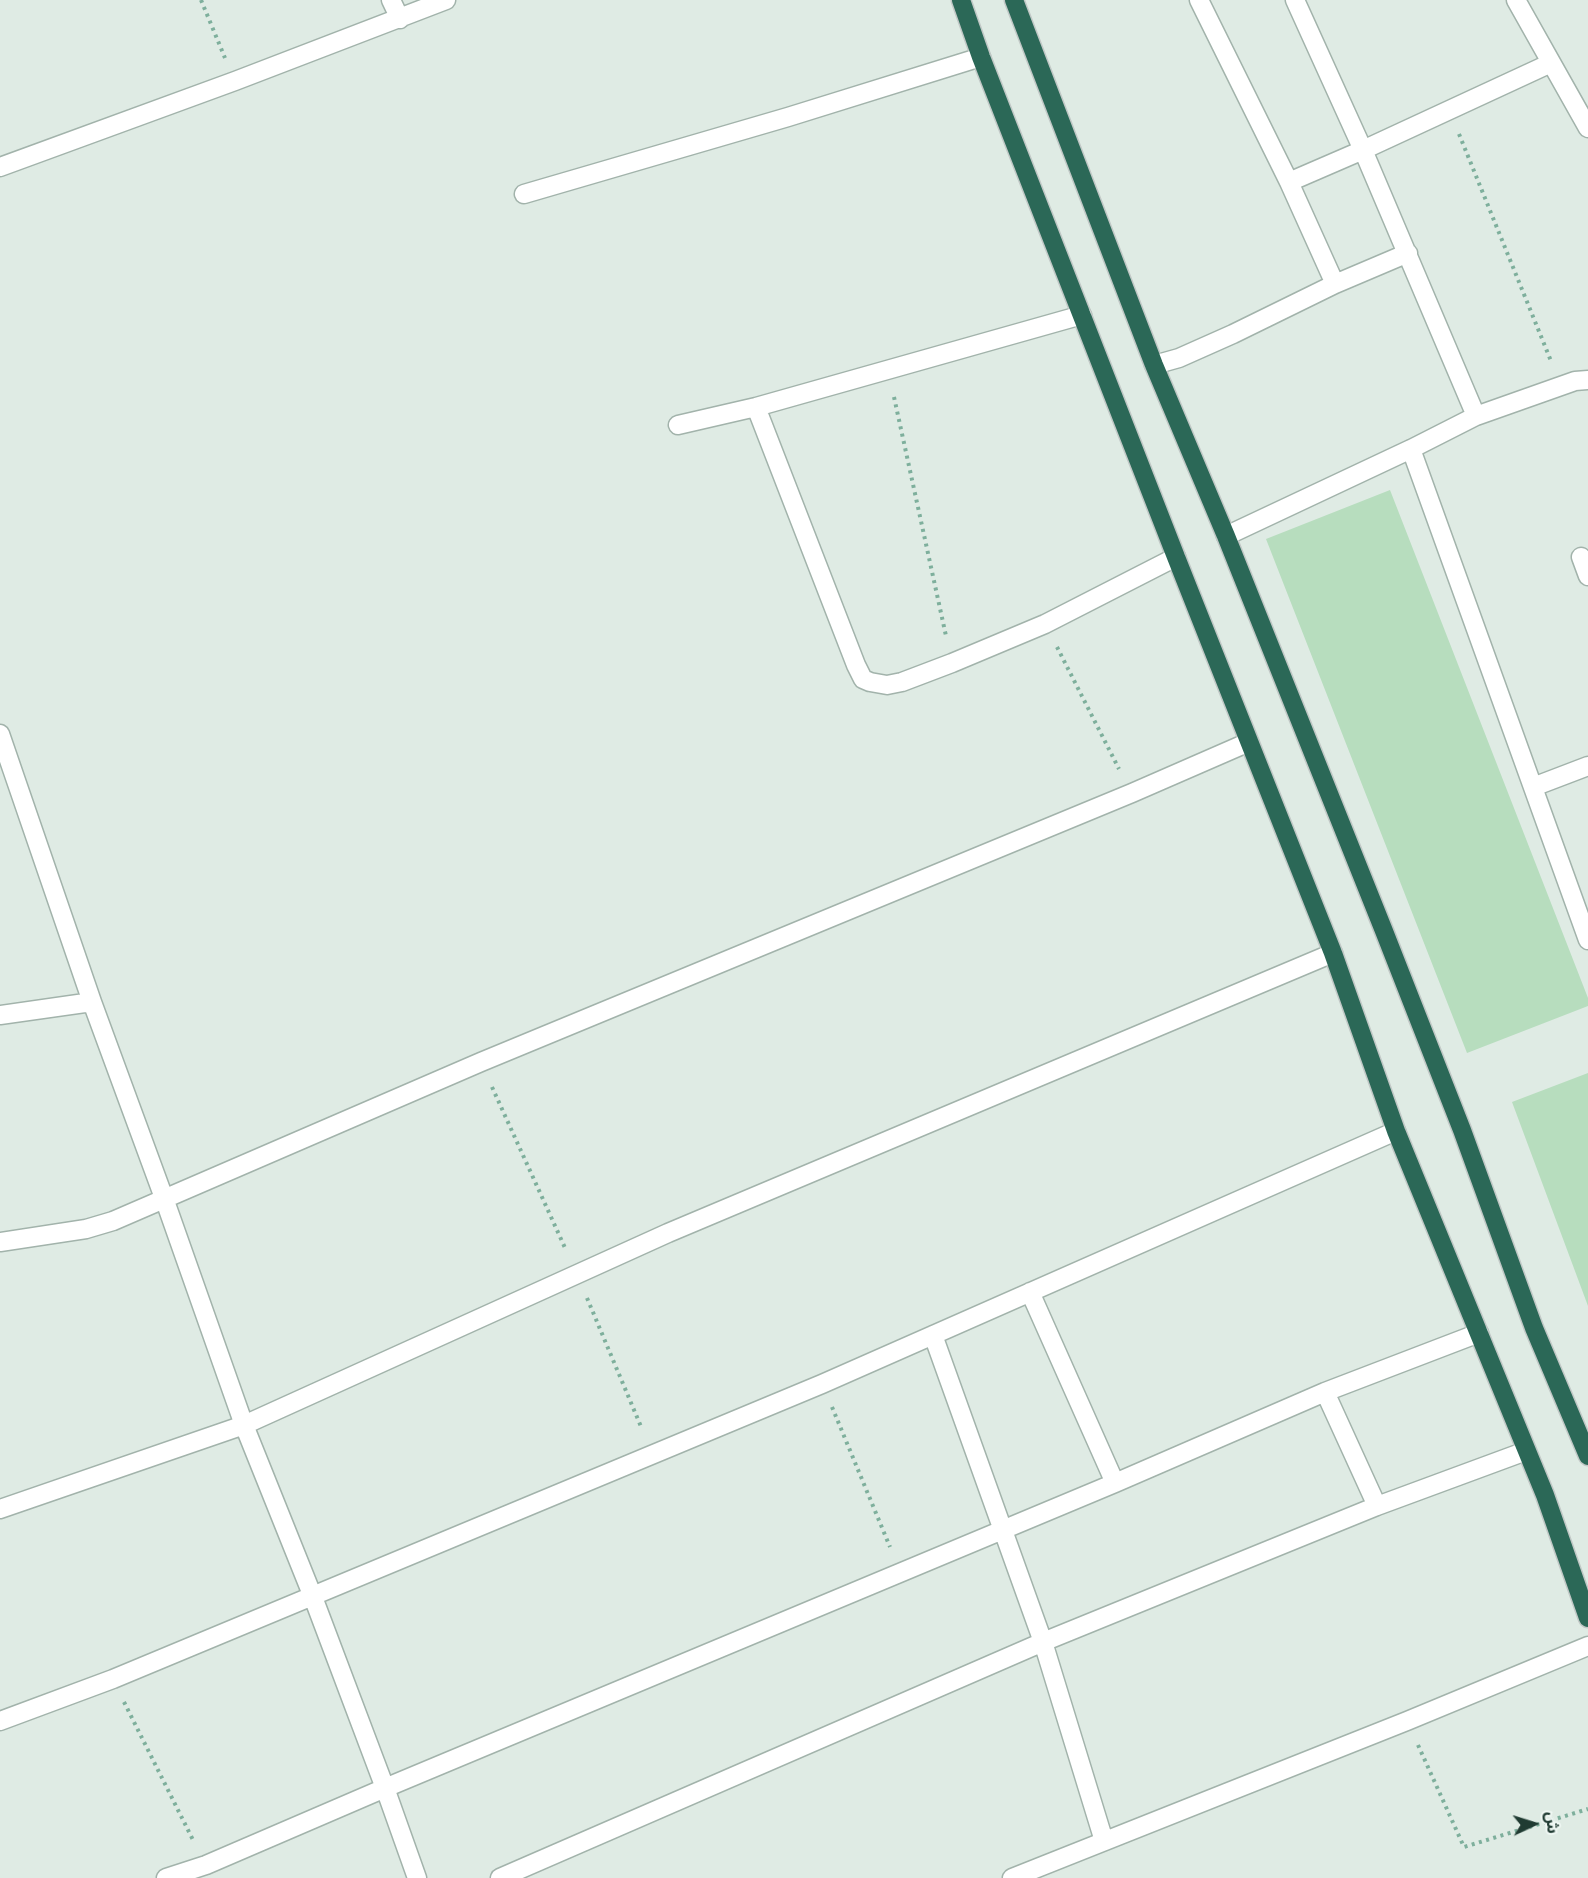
<!DOCTYPE html>
<html>
<head>
<meta charset="utf-8">
<style>
  body { margin:0 }
  #map { position:relative; width:1588px; height:1878px; overflow:hidden; background:#dfebe4; font-family:"Fira Sans","Noto Sans Arabic",sans-serif }
  canvas { display:block }
  .north { position:absolute; left:1504px; top:1794px; width:60px; height:60px; -webkit-text-stroke:4px #eff7f3; paint-order:stroke; rotate:86deg; font-size:16px; font-weight:700; line-height:24px; text-align:center; color:#203b32 }
  .north::after { content:''; display:block; margin:auto; width:21px; height:27px; background:#203b32; clip-path:polygon(50% 0,100% 100%,50% 72%,0 100%) }
</style>
</head>
<body>
<div id="map">
<canvas width="1588" height="1878"></canvas>
<div class="north">ش</div>
</div>
<script>
const ctx = document.querySelector('canvas').getContext('2d');
ctx.lineJoin = 'round';
function fillPath(path, color) {
  ctx.fillStyle = color;
  ctx.fill(path, 'evenodd');
}
function toPath(rows) {
  const path = new Path2D();
  for (const r of rows) {
    path.moveTo(r[0], r[1]);
    for (let i = 2; i < r.length; i += 2) path.lineTo(r[i], r[i + 1]);
  }
  return path;
}
function strokePath(path, color, width, dash) {
  ctx.strokeStyle = color;
  ctx.lineWidth = width;
  ctx.lineCap = dash ? 'butt' : 'round';
  ctx.setLineDash(dash || []);
  ctx.stroke(path);
}
fillPath(toPath([
  [1390,490,1588,998,1588,1006,1467,1053,1266,539],
  [1588,1073,1588,1306,1512,1102]
]), '#b7ddbe');
const street = toPath([
  [391,0,400,19],
  [1295,0,1363,150,1476,416],
  [1516,0,1588,128],
  [0,167,235,81,446,0],
  [1289,182,1363,150,1551,63],
  [524,194,788,117,981,57],
  [1335,284,1408,253],
  [1154,365,1179,358,1233,334,1335,284,1289,182,1199,0],
  [756,407,856,665,863,679,870,682,887,685,902,682,952,663,1045,624,1176,557],
  [678,425,756,407,1082,315],
  [1411,449,1588,940],
  [1226,536,1411,449,1476,416,1575,381,1588,380],
  [1581,557,1588,576],
  [0,734,92,1002,164,1198,244,1425,313,1597,385,1788,417,1878],
  [1533,787,1588,766],
  [0,1015,92,1002],
  [0,1242,86,1229,113,1221,481,1062,1132,793,1249,742],
  [1030,1292,1115,1483],
  [933,1335,1043,1642,1104,1841],
  [1325,1392,1377,1506],
  [0,1509,244,1425,668,1233,1333,953],
  [0,1721,113,1679,822,1384,1396,1131],
  [166,1878,206,1865,385,1788,1115,1483,1325,1392,1479,1333],
  [500,1878,1043,1642,1377,1506,1526,1451],
  [1012,1878,1407,1721,1588,1646]
]);
const highway = toPath([
  [961,0,981,57,1176,557,1333,953,1396,1131,1545,1495,1588,1618],
  [1014,0,1154,365,1226,536,1384,931,1462,1130,1534,1328,1588,1456]
]);
strokePath(street, '#a2b3ab', 21);
strokePath(highway, '#c1c8c6', 21);
strokePath(toPath([
  [201,0,225,58],
  [1459,134,1551,361],
  [894,397,946,636],
  [1057,647,1119,769],
  [492,1087,566,1250],
  [587,1298,642,1429],
  [832,1407,890,1547],
  [124,1702,193,1840],
  [1418,1745,1464,1847,1588,1809]
]), '#7eaf9c', 4, [3, 4.5]);
strokePath(street, '#fff', 18);
strokePath(highway, '#2b6857', 18);
</script>
</body>
</html>
